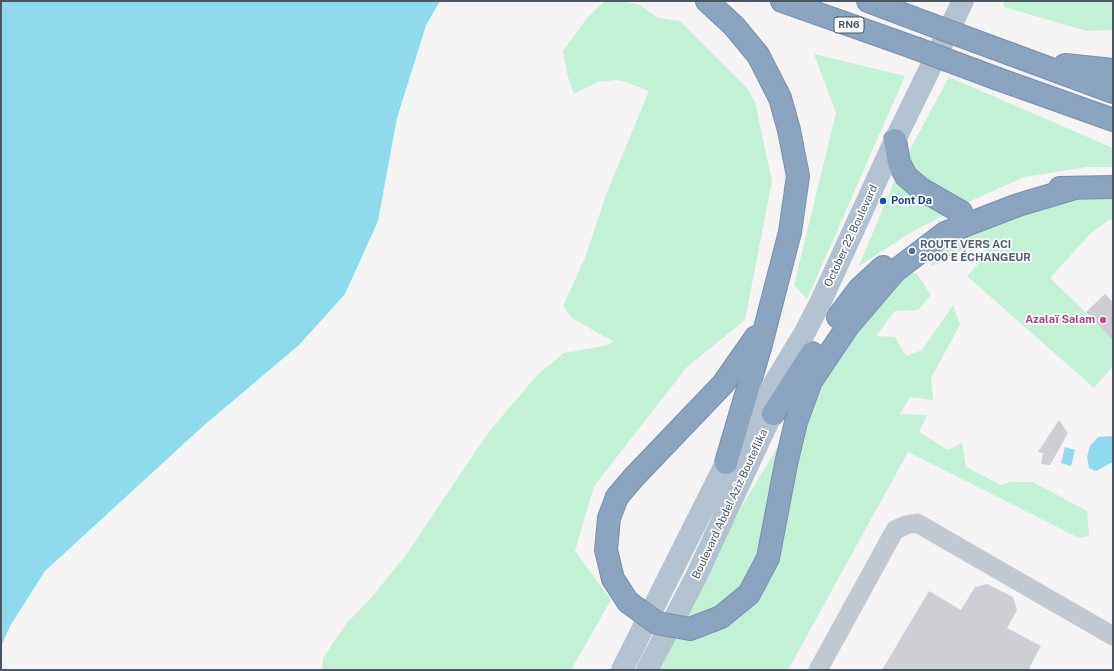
<!DOCTYPE html>
<html>
<head>
<meta charset="utf-8">
<style>
  body { margin:0 }
  #map { position:relative; width:1114px; height:671px; overflow:hidden; background:#f5f3f3; font-family:"Public Sans",sans-serif }
  canvas { display:block }
  .frame { position:absolute; inset:0; border:2px solid #4a5661; pointer-events:none }
</style>
</head>
<body>
<div id="map">
<canvas width="1114" height="671"></canvas>
<div class="frame"></div>
</div>
<script>
const ctx = document.querySelector('canvas').getContext('2d');
ctx.lineJoin = 'round';
function fillPath(path, color) {
  ctx.fillStyle = color;
  ctx.fill(path, 'evenodd');
}
function toPath(rows) {
  const path = new Path2D();
  for (const r of rows) {
    path.moveTo(r[0], r[1]);
    for (let i = 2; i < r.length; i += 2) path.lineTo(r[i], r[i + 1]);
  }
  return path;
}
function strokePath(path, color, width, dash) {
  ctx.strokeStyle = color;
  ctx.lineWidth = width;
  ctx.lineCap = dash ? 'butt' : 'round';
  ctx.setLineDash(dash || []);
  ctx.stroke(path);
}
function label(font, color, halo, rows, align = 'center') {
  ctx.font = font + ' "Public Sans",sans-serif';
  ctx.lineWidth = 3.5;
  ctx.setLineDash([]);
  ctx.textBaseline = 'middle';
  ctx.strokeStyle = halo;
  ctx.fillStyle = color;
  for (const [text, x, y, turn = 0] of rows) {
    ctx.save();
    ctx.translate(x, y);
    ctx.rotate((+turn || 0) * Math.PI / 180);
    ctx.textAlign = isNaN(turn) ? turn : align;
    if (halo) ctx.strokeText(text, 0, 0);
    ctx.fillText(text, 0, 0);
    ctx.restore();
  }
}
fillPath(toPath([
  [605,1,627,2,640,5,658,18,680,21,747,88,755,102,772,181,745,320,687,367,594,486,575,551,611,600,571,670,322,670,323,658,346,624,371,598,406,555,488,433,537,375,564,353,604,346,614,342,572,318,563,306,585,258,606,195,649,91,626,82,616,80,597,82,574,94,568,77,563,51,587,18],
  [1003,1,1113,1,1113,30,1087,31,1004,7],
  [814,54,905,76,807,299,794,285,836,113],
  [949,77,1113,148,1113,167,1086,167,1024,177,975,199,910,233,859,266,899,170],
  [1070,195,1113,195,1113,222,1110,219,1090,234,1050,278,1113,339,1113,366,1094,388,967,276,988,253,977,243,932,266,923,256,943,238],
  [902,269,917,274,931,295,918,310,895,311,876,336,895,337,906,356,922,350,953,305,960,325,931,378,933,400,910,397,900,414,927,415,919,432,948,450,962,443,966,467,1001,485,1010,482,1033,482,1087,511,1089,536,1079,538,908,452,788,670,650,670,748,496,835,352]
]), '#c3f1d5');
fillPath(toPath([
  [1,1,440,1,426,25,397,118,378,221,345,294,299,345,202,427,45,571,10,626,1,647],
  [1113,436,1113,462,1096,471,1089,468,1087,457,1090,446,1098,437],
  [1065,447,1075,450,1071,466,1061,463]
]), '#90daee');
fillPath(toPath([
  [1105,294,1113,302,1113,340,1086,312],
  [1059,420,1068,433,1050,465,1041,464,1043,453,1038,452],
  [987,584,1013,597,1017,610,1007,628,1041,646,1028,670,882,670,929,591,961,610,975,587]
]), '#cdcfd5');
const highway = toPath([
  [707,1,734,26,758,55,780,98,789,130,798,176,790,232,761,344,726,463],
  [782,1,915,48],
  [868,1,929,24],
  [1013,55,1113,92],
  [1065,65,1113,70],
  [998,79,1113,120],
  [895,140,899,163,906,176,921,189,961,212],
  [1060,188,1113,187],
  [838,317,860,288,883,267],
  [773,414,812,353],
  [617,497,634,477,723,384,756,337],
  [749,594,768,558,786,464,796,422,811,381,848,326,895,271,945,233,1018,205,1075,188]
]);
strokePath(highway, '#7690ad', 24);
strokePath(toPath([
  [818,670,895,530,906,525,917,523,1113,636]
]), '#c1cad2', 19);
strokePath(toPath([
  [622,670,726,463,804,334,821,301,895,140,963,1],
  [647,670,695,579,780,396]
]), '#b3c2d1', 22);
strokePath(highway, '#8ba5c1', 22);
const highwayBridge = toPath([
  [929,24,1013,55],
  [915,48,998,79],
  [617,497,609,518,606,550,613,579,628,602,657,623,690,629,721,617,749,594]
]);
strokePath(highwayBridge, '#7690ad', 24, []);
strokePath(highwayBridge, '#8ba5c1', 22);
for (const [x, y, r, color] of [
  [883,201,4,"#1a4fb4"],
  [912,251,4,"#5c6f8a"],
  [1103,320,4,"#d1479c"]
]) {
  const dot = new Path2D();
  dot.arc(x, y, r, 0, 2 * Math.PI);
  ctx.fillStyle = color;
  ctx.fill(dot);
  strokePath(dot, '#fff', 1.5);
}
for (const [x, y, w] of [
  [849,25,30]
]) {
  const box = new Path2D();
  box.roundRect(x - w / 2, y - 8, w, 16, 3);
  ctx.fillStyle = '#fff';
  ctx.fill(box);
  strokePath(box, '#4a5661', 1);
}
label('bold 10px', '#4a5661', null, [
  ["RN6",849,25]
]);
label('bold 11px', '#164399', '#fff', [
  ["Pont Da",891,201]
], 'left');
label('11px', '#4a5661', '#fff', [
  ["October 22 Boulevard",851,236,-65],
  ["Boulevard Abdel Aziz Bouteflika",730,504,-65]
]);
label('bold 11px', '#4e5e75', '#fff', [
  ["ROUTE VERS ACI",920,245],
  ["2000 E ÉCHANGEUR",920,258]
], 'left');
label('bold 11px', '#b23c85', '#fff', [
  ["Azalaï Salam",1095,320]
], 'right');
</script>
</body>
</html>
